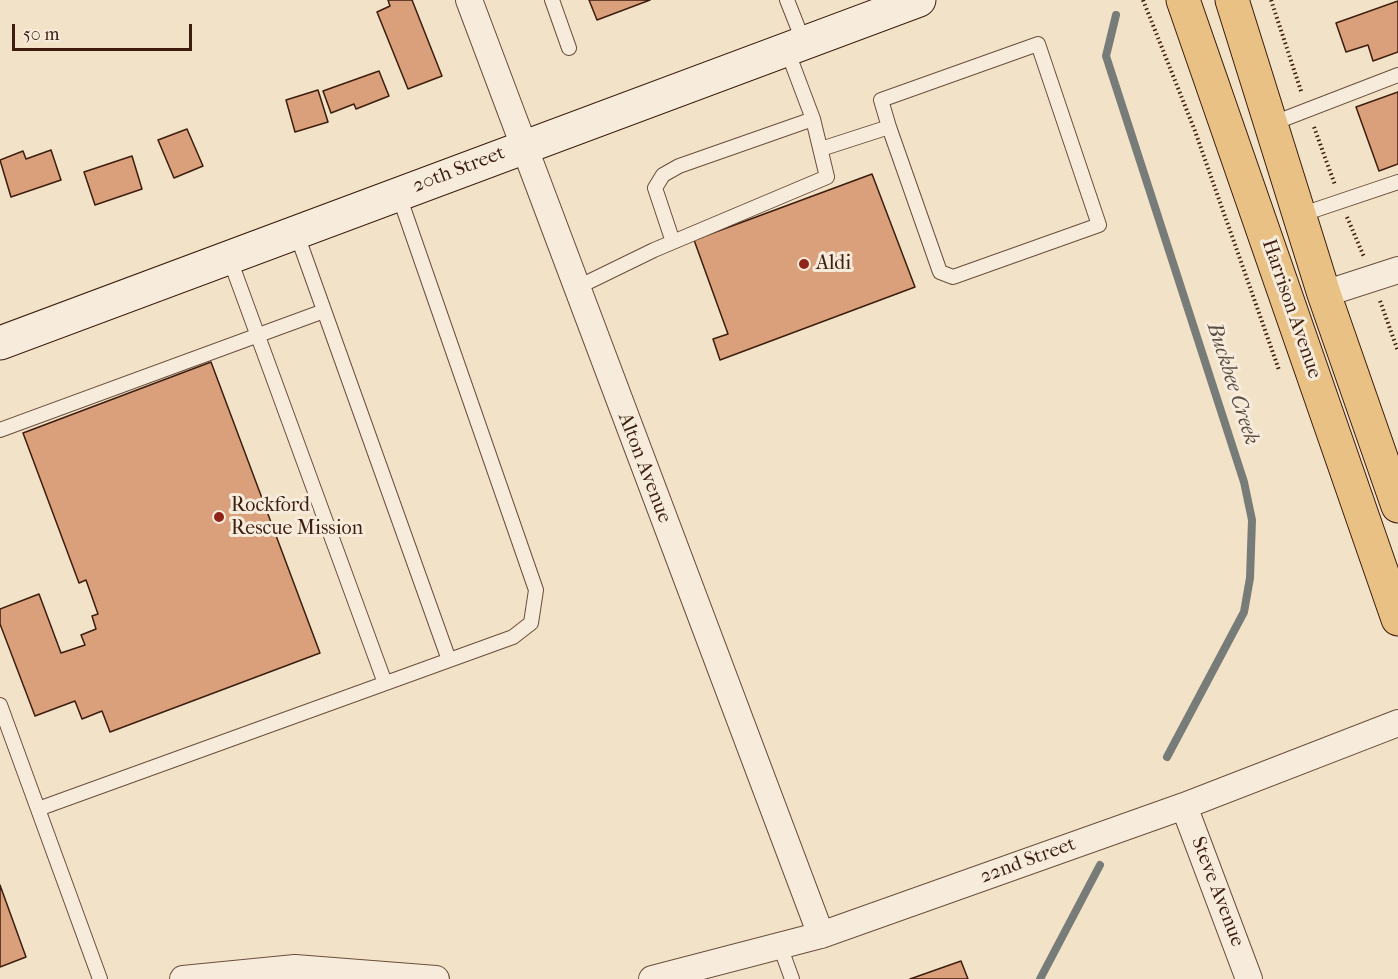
<!DOCTYPE html>
<html>
<head>
<meta charset="utf-8">
<style>
  body { margin:0 }
  #map { position:relative; width:1398px; height:979px; overflow:hidden; background:#f2e2c7; font-family:"IM FELL French Canon",serif }
  canvas { display:block }
  .scale { position:absolute; left:12px; top:24px; width:180px; height:27px; box-sizing:border-box; border:3px solid #3c1d0e; border-top:0; padding-left:8px; font-size:18px; line-height:21px; white-space:nowrap; color:#3c1d0e; -webkit-text-stroke:4px #f7ecdb; paint-order:stroke }
</style>
</head>
<body>
<div id="map">
<canvas width="1398" height="979"></canvas>
<div class="scale">50 m</div>
</div>
<script>
const ctx = document.querySelector('canvas').getContext('2d');
ctx.lineJoin = 'round';
function toPath(rows) {
  const path = new Path2D();
  for (const r of rows) {
    path.moveTo(r[0], r[1]);
    for (let i = 2; i < r.length; i += 2) path.lineTo(r[i], r[i + 1]);
  }
  return path;
}
function strokePath(path, color, width, dash) {
  ctx.strokeStyle = color;
  ctx.lineWidth = width;
  ctx.lineCap = dash ? 'butt' : 'round';
  ctx.setLineDash(dash || []);
  ctx.stroke(path);
}
function fillPath(path, color) {
  ctx.fillStyle = color;
  ctx.fill(path, 'evenodd');
}
function label(font, color, halo, rows, align = 'center') {
  ctx.font = font + ' "IM FELL French Canon",serif';
  ctx.lineWidth = 6;
  ctx.setLineDash([]);
  ctx.textBaseline = 'middle';
  ctx.strokeStyle = halo;
  ctx.fillStyle = color;
  for (const [text, x, y, turn = 0] of rows) {
    ctx.save();
    ctx.translate(x, y);
    ctx.rotate((+turn || 0) * Math.PI / 180);
    ctx.textAlign = isNaN(turn) ? turn : align;
    if (halo) ctx.strokeText(text, 0, 0);
    ctx.fillText(text, 0, 0);
    ctx.restore();
  }
}
strokePath(toPath([
  [1116,15,1106,56,1244,482,1252,520,1250,578,1244,612,1167,757],
  [1040,979,1100,865]
]), '#787c79', 8);
const building = toPath([
  [388,0,412,0,442,76,408,89,377,12,390,6,388,0],
  [589,0,650,0,597,20,589,0],
  [1398,1,1398,52,1373,61,1368,45,1346,52,1336,23,1398,1],
  [379,71,389,96,356,109,354,104,331,113,323,91,379,71],
  [318,90,328,122,295,132,286,100,318,90],
  [1398,92,1398,164,1379,171,1356,107,1398,92],
  [187,129,203,166,174,178,158,140,187,129],
  [51,150,61,180,11,197,0,160,23,151,26,159,51,150],
  [132,156,142,189,95,205,84,172,132,156],
  [872,174,915,287,720,360,713,339,728,334,694,240,872,174],
  [211,362,320,653,110,732,102,711,82,719,75,701,35,716,0,624,0,609,39,594,61,653,85,645,81,635,96,629,92,616,98,614,86,580,79,583,23,433,211,362],
  [0,885,26,957,0,967,0,885],
  [961,961,968,979,910,979,961,961]
]);
fillPath(building, '#d9a07b');
strokePath(building, '#3c1d0e', 1.5);
const lane = toPath([
  [552,0,569,48],
  [787,0,804,43],
  [1271,124,1398,75],
  [821,149,889,127,881,100,1038,44,1099,225,953,277,940,272,889,127],
  [1300,215,1398,182],
  [296,232,449,660],
  [673,242,655,188,663,175,679,166,813,119],
  [229,257,385,683],
  [576,288,654,250,827,177,813,119,787,50],
  [0,430,324,311],
  [0,705,100,979],
  [38,809,513,637,531,623,536,590,398,193],
  [780,946,792,979]
]);
const street = toPath([
  [469,0,821,935],
  [1324,294,1398,270],
  [1184,806,1249,979],
  [183,979,295,968,436,979],
  [652,979,821,935,1184,806,1398,723]
]);
const secondary = toPath([
  [0,343,919,0]
]);
const primary = toPath([
  [1183,0,1398,619],
  [1232,0,1324,294,1398,506]
]);
strokePath(lane, '#6a4e3c', 16);
strokePath(street, '#6a4e3c', 28);
strokePath(secondary, '#3c1d0e', 35);
strokePath(primary, '#3c1d0e', 35);
strokePath(toPath([
  [1143,0,1195,131,1279,370],
  [1271,0,1302,94],
  [1314,127,1335,185],
  [1347,217,1364,257],
  [1380,301,1398,351]
]), '#3c1d0e', 4, [1.5, 3]);
strokePath(lane, '#f7ecdb', 14);
strokePath(street, '#f7ecdb', 26);
strokePath(secondary, '#f7ecdb', 33);
strokePath(primary, '#e9c184', 33);
for (const [x, y, r, color] of [
  [804,264,6,"#8f2418"],
  [219,517,6,"#8f2418"]
]) {
  const dot = new Path2D();
  dot.arc(x, y, r, 0, 2 * Math.PI);
  ctx.fillStyle = color;
  ctx.fill(dot);
  strokePath(dot, '#f7ecdb', 2);
}
label('20px', '#3c1d0e', '#f7ecdb', [
  ["20th Street",459,170,-21],
  ["Harrison Avenue",1291,309,71],
  ["Alton Avenue",644,468,69],
  ["22nd Street",1028,861,-20],
  ["Steve Avenue",1217,892,69]
]);
label('20px', '#3c1d0e', '#f7ecdb', [
  ["Aldi",816,264],
  ["Rockford",231,506],
  ["Rescue Mission",231,529]
], 'left');
label('italic 21px', '#5a4c43', '#f7ecdb', [
  ["Buckbee Creek",1232,384,72]
]);
</script>
</body>
</html>
